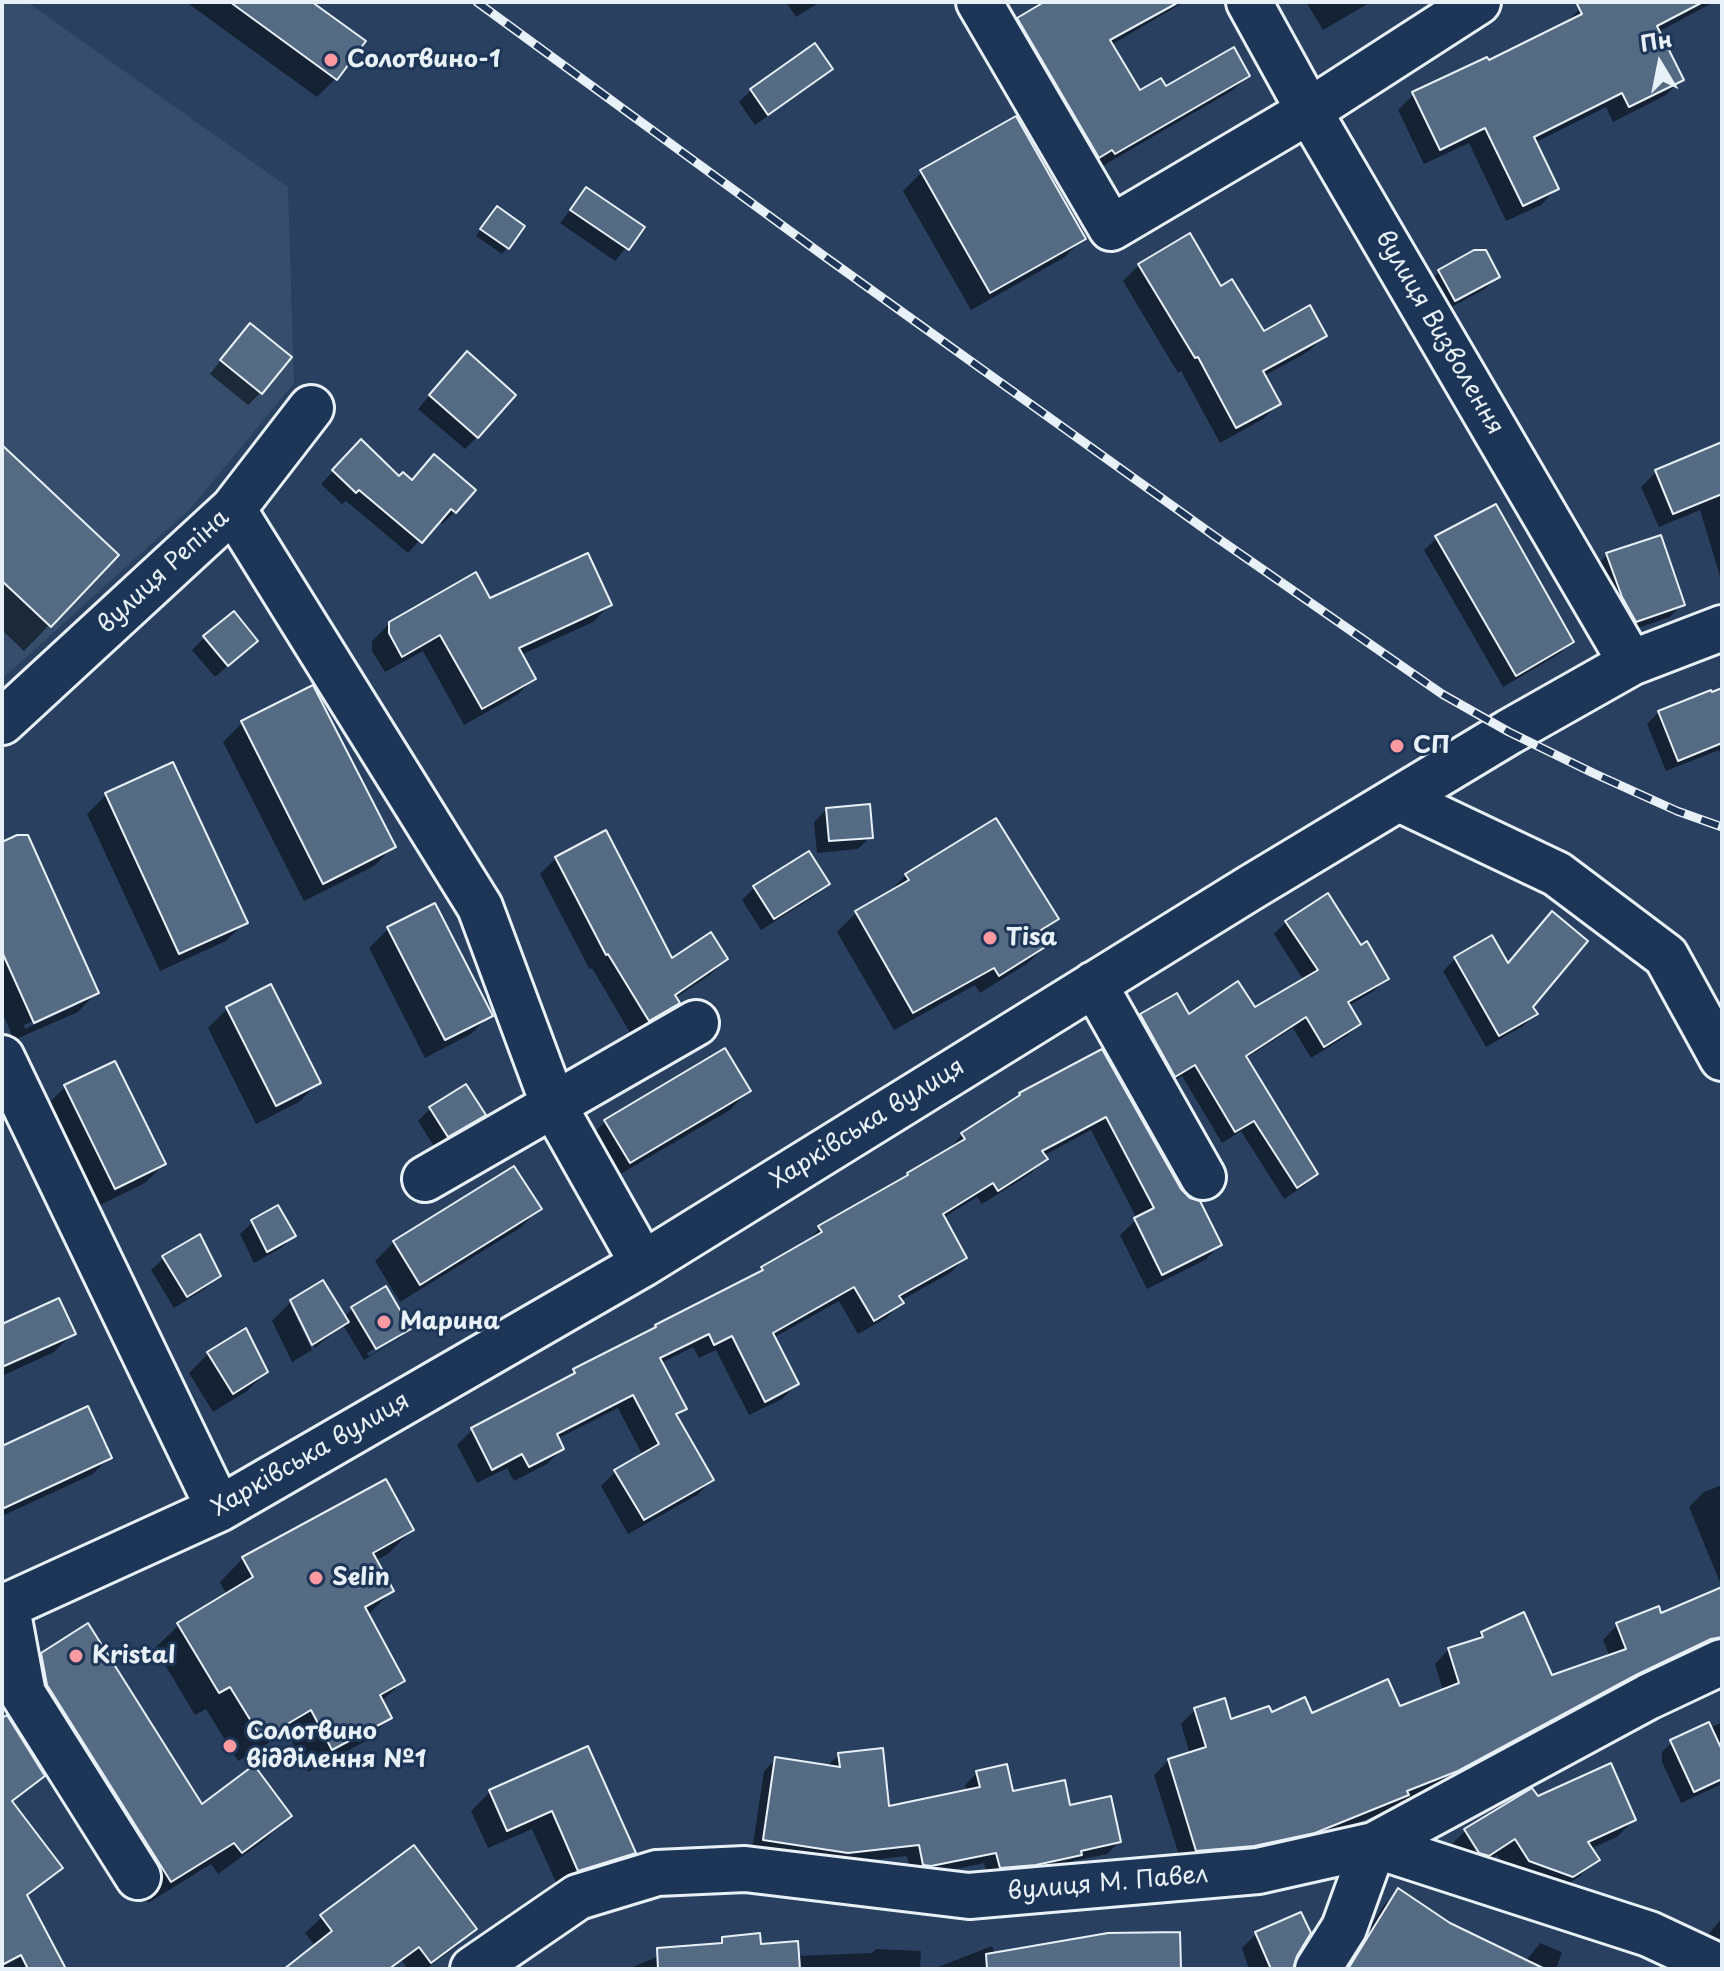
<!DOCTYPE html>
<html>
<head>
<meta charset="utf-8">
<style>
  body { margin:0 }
  #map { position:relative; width:1724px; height:1971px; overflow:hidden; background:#294061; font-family:"Playpen Sans",sans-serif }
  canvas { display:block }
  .frame { position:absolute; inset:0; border:4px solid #e8f1f8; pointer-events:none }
  .north { position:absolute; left:1620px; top:24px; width:80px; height:80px; -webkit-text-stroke:6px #1d3557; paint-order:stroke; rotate:350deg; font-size:22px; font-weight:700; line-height:32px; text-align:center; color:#e8f1f8 }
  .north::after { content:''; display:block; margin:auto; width:28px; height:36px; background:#e8f1f8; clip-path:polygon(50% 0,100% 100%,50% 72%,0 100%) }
</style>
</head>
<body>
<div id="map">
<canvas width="1724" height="1971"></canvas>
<div class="frame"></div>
<div class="north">Пн</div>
</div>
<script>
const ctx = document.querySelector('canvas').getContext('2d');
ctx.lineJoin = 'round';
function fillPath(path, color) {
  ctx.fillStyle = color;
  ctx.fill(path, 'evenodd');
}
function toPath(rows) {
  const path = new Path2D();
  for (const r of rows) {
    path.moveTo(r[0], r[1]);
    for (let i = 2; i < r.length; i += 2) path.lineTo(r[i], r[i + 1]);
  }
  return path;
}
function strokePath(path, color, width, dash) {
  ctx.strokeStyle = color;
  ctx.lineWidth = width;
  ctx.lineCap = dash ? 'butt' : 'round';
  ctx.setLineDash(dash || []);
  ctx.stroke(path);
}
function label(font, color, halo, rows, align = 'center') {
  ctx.font = font + ' "Playpen Sans",sans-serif';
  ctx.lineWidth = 6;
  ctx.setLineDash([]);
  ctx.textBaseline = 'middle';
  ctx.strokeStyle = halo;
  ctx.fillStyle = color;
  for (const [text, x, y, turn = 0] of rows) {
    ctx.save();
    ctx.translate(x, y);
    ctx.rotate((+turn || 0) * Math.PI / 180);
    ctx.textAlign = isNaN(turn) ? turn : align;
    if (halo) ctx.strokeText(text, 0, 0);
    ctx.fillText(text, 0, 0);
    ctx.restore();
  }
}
fillPath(toPath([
  [2,2,27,2,288,187,294,383,190,509,2,679]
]), '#364d6b');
fillPath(toPath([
  [186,2,309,2,336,78,317,97],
  [786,2,820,2,796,17],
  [1048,2,1184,2,1111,45,1139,93,1248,75,1233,90,1099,168,1003,34,1018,19],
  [1306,2,1371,2,1323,30],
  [1593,2,1714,2,1658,32,1682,79,1666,95,1613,122,1606,107,1534,143,1556,189,1541,205,1506,221,1469,143,1424,164,1398,110,1414,94,1488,63,1564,24,1580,9],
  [830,69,818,81,755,125,739,102,751,90],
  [922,172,1083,238,1065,257,971,310,903,191],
  [586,190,642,228,615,261,560,223],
  [491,214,523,226,502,254,476,236],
  [1139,265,1263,334,1325,335,1309,351,1264,376,1279,403,1263,419,1220,443,1181,371,1178,373,1123,281],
  [1439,272,1498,276,1485,289,1442,312,1427,284],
  [238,338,260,393,248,405,210,374],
  [455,366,477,437,465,449,418,409],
  [361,442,399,478,411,481,422,469,455,512,442,524,438,520,408,553,346,501,342,504,321,484],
  [1722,444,1722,583,1700,510,1659,527,1641,487,1656,472],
  [2,448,116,555,24,651,2,630],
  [1437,538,1571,642,1559,654,1503,687,1424,550],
  [1607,555,1682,604,1670,617,1623,633,1595,567],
  [490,600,610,605,593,622,521,655,534,678,517,695,464,725,423,651,385,672,372,651,372,641,390,623],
  [205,637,256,641,215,677,192,650],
  [1722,689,1722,760,1719,750,1666,771,1647,724,1659,712],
  [242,723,393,847,374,866,304,901,223,742],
  [106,795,245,922,226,941,160,971,87,814],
  [826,810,870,837,858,849,817,853,814,822],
  [2,844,96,993,78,1012,14,1040,2,1012],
  [77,1001,77,1005,25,1029,24,1025],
  [556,858,671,961,726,959,710,975,675,998,678,1003,662,1019,632,1036,592,968,590,970,540,874],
  [906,875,1056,918,1041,934,1047,944,1028,963,980,993,975,985,894,1030,837,932,856,913,886,895],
  [827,884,815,896,761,930,742,900,754,888],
  [1286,922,1361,947,1387,978,1374,991,1348,1006,1359,1024,1347,1036,1311,1058,1293,1028,1245,1059,1316,1174,1304,1186,1284,1199,1241,1131,1222,1143,1182,1076,1162,1088,1129,1028,1141,1016,1177,996,1188,1016,1254,1010,1304,981,1274,934],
  [388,929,490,1015,471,1034,425,1058,369,948],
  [1455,959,1531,1006,1535,1014,1523,1026,1486,1047,1443,971],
  [227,1009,318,1083,299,1102,256,1124,208,1028],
  [1101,1052,1180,1190,1220,1245,1205,1260,1147,1289,1120,1235,1137,1219,1091,1130,1043,1156,1045,1159,1030,1174,982,1204,977,1197,943,1218,965,1258,950,1273,900,1301,901,1303,886,1318,858,1334,839,1301,773,1338,797,1384,782,1399,749,1415,716,1350,699,1358,693,1347,661,1363,684,1409,676,1417,712,1480,697,1495,628,1534,601,1486,616,1471,643,1456,618,1408,557,1439,562,1449,547,1464,514,1481,507,1468,477,1483,457,1445,472,1430,564,1381,574,1371,650,1332,656,1326,753,1278,762,1268,805,1243,820,1228,902,1181,948,1151,962,1134,1012,1103,1020,1094],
  [65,1087,164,1164,145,1183,96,1207,46,1106],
  [748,1091,730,1110,610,1180,586,1140,605,1122],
  [430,1109,484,1115,471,1127,435,1148,418,1121],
  [514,1168,539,1209,520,1228,400,1302,375,1261,394,1242],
  [253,1222,294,1235,281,1248,254,1263,240,1234],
  [164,1258,218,1276,206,1288,174,1308,151,1270],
  [291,1302,344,1317,353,1308,408,1329,396,1341,364,1360,343,1325,315,1348,294,1304,290,1304,312,1350,292,1362,272,1321],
  [397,1335,397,1340,369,1356,367,1353],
  [2,1326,73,1333,54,1352,2,1376],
  [246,1330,266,1372,247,1391,213,1412,189,1373,208,1354],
  [2,1449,110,1457,93,1474,2,1516],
  [1722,1485,1722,1587,1689,1507,1704,1492],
  [412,1530,388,1554,375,1561,392,1591,368,1615,403,1681,381,1702,390,1718,366,1741,308,1772,287,1732,238,1761,206,1709,195,1715,155,1648,179,1625,227,1595,220,1582,243,1558],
  [1722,1589,1722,1651,1441,1785,1400,1802,1392,1809,1298,1846,1182,1865,1154,1775,1169,1760,1190,1754,1181,1724,1195,1710,1230,1722,1271,1715,1310,1716,1399,1708,1443,1691,1435,1664,1449,1649,1474,1642,1482,1633,1551,1677,1610,1657,1603,1640,1617,1625,1660,1615],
  [42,1654,202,1806,289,1816,266,1839,218,1874,211,1864,148,1903,25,1708,19,1678],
  [2,1721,42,1776,11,1803,60,1868,27,1897,64,1969,2,1969],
  [1722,1723,1722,1784,1681,1803,1662,1762,1662,1752,1675,1740],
  [587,1748,634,1853,615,1872,559,1889,532,1829,488,1848,471,1811,490,1792],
  [839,1755,888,1808,967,1792,965,1785,977,1773,1012,1793,1069,1807,1119,1842,1107,1854,1073,1861,1068,1867,988,1879,984,1863,918,1877,911,1877,907,1856,835,1864,752,1851,764,1771,776,1759,826,1767],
  [1532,1791,1537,1799,1634,1820,1617,1837,1590,1849,1597,1859,1580,1876,1554,1893,1512,1878,1497,1855,1471,1872,1448,1848,1465,1831],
  [1398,1891,1449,1925,1525,1962,1540,1943,1562,1952,1556,1969,1344,1969,1384,1905],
  [322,1917,474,1929,458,1945,426,1969,408,1969,402,1961,392,1969,287,1969,316,1947,305,1933],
  [1722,1918,1722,1959,1699,1946],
  [1256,1934,1295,1955,1291,1969,1249,1969,1242,1948],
  [723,1939,797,1956,872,1953,876,1949,921,1951,920,1969,627,1969,680,1948,716,1945],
  [992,1946,995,1954,1179,1969,933,1969]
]), '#0007');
const building = toPath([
  [230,2,312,2,366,41,337,80,230,2],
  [1044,2,1179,2,1110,40,1140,90,1161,78,1166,86,1234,47,1250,76,1115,154,1112,150,1099,158,1017,18,1044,2],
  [1576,2,1703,2,1657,26,1684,80,1629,107,1622,93,1534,137,1559,189,1523,206,1485,128,1440,150,1412,92,1487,57,1489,60,1582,14,1576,2],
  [815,43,833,69,768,115,750,89,815,43],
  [1016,116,1086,239,990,293,920,170,1016,116],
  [586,187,645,227,629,250,570,210,586,187],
  [497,206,525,226,509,249,480,229,497,206],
  [1190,233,1221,286,1232,279,1264,331,1310,305,1327,336,1263,371,1281,404,1236,428,1198,357,1195,358,1138,264,1190,233],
  [1474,250,1486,250,1500,277,1455,301,1438,270,1474,250],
  [250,323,292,357,262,394,220,360,250,323],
  [467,351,516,395,478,438,429,395,467,351],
  [361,439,399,476,403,472,412,480,434,454,476,490,456,513,451,509,422,543,359,490,356,493,332,470,361,439],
  [1722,442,1722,494,1673,514,1655,470,1722,442],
  [2,445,119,555,51,627,2,581,2,445],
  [1496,504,1574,642,1516,676,1435,536,1496,504],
  [1661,535,1685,605,1636,622,1622,597,1606,553,1661,535],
  [588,553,612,605,519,648,536,679,482,709,440,635,402,657,389,633,389,622,476,572,490,598,588,553],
  [234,611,258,641,228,666,203,636,234,611],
  [313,685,396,847,323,884,241,721,313,685],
  [1722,688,1722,743,1678,761,1658,711,1711,690,1712,692,1722,688],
  [173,762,248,923,179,954,105,793,173,762],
  [870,804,873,838,829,841,826,808,870,804],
  [996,818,1059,919,1041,930,1050,944,999,976,994,968,913,1013,855,911,909,880,905,874,996,818],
  [606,830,672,958,711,932,728,959,675,995,680,1003,649,1021,608,954,606,955,555,857,606,830],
  [17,835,28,835,99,993,34,1023,2,952,2,842,17,835],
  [809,851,830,884,774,919,753,886,809,851],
  [1328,893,1361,945,1367,941,1389,979,1348,1002,1361,1024,1324,1047,1306,1017,1246,1056,1318,1174,1297,1188,1254,1121,1235,1132,1195,1065,1175,1077,1140,1014,1177,993,1189,1014,1238,981,1255,1007,1318,970,1285,921,1328,893],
  [435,903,493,1016,445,1040,387,927,435,903],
  [1552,911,1588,941,1533,1007,1538,1014,1499,1036,1454,957,1492,935,1508,963,1552,911],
  [271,984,321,1083,276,1106,226,1007,271,984],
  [725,1048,751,1091,630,1163,604,1120,725,1048],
  [1102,1049,1181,1189,1190,1198,1200,1201,1222,1245,1162,1275,1134,1218,1154,1208,1106,1117,1042,1151,1048,1159,998,1191,993,1183,943,1214,967,1258,899,1296,904,1303,874,1321,854,1287,773,1333,799,1384,765,1402,732,1336,714,1345,709,1334,660,1358,687,1409,676,1414,714,1480,644,1520,614,1470,659,1444,633,1395,557,1434,564,1449,529,1467,522,1454,492,1470,471,1428,575,1373,573,1369,656,1327,655,1325,763,1270,761,1267,822,1232,818,1226,908,1175,907,1173,965,1139,961,1133,1020,1095,1019,1093,1102,1049],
  [115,1061,166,1164,115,1189,64,1085,115,1061],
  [466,1084,486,1115,448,1137,429,1107,466,1084],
  [514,1166,542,1209,420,1285,393,1241,514,1166],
  [278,1205,296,1236,267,1252,251,1220,278,1205],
  [200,1234,221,1276,187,1297,162,1256,200,1234],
  [323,1280,349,1322,312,1345,290,1300,323,1280],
  [386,1286,411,1329,376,1349,351,1307,386,1286],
  [59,1298,76,1334,2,1367,2,1324,59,1298],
  [246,1328,268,1372,233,1394,207,1352,246,1328],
  [88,1406,112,1458,2,1509,2,1446,88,1406],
  [386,1479,414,1530,373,1553,394,1591,365,1607,405,1681,380,1695,392,1718,332,1750,311,1710,262,1739,230,1687,219,1693,177,1623,253,1577,242,1557,386,1479],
  [1722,1587,1722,1637,1711,1639,1636,1675,1458,1771,1407,1791,1409,1795,1315,1833,1254,1846,1196,1851,1168,1759,1206,1747,1194,1708,1225,1698,1231,1719,1269,1706,1272,1712,1305,1697,1312,1713,1388,1679,1400,1706,1459,1683,1448,1648,1483,1637,1481,1632,1524,1612,1552,1675,1626,1649,1616,1623,1659,1606,1661,1613,1722,1587],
  [88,1623,202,1804,254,1765,292,1816,242,1853,234,1843,171,1882,47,1685,41,1653,88,1623],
  [7,1715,45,1776,12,1801,63,1868,27,1895,66,1969,28,1969,21,1955,2,1965,2,1718,7,1715],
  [1709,1722,1722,1750,1722,1779,1694,1792,1670,1740,1709,1722],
  [588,1746,636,1853,578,1871,552,1811,507,1831,489,1790,588,1746],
  [883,1748,889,1806,980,1787,976,1771,1007,1764,1013,1791,1065,1780,1070,1805,1111,1796,1121,1842,1081,1851,1082,1855,1036,1865,1000,1868,996,1853,931,1866,923,1865,919,1845,848,1853,763,1840,775,1757,840,1767,838,1753,883,1748],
  [1611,1763,1636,1820,1588,1842,1600,1860,1573,1877,1529,1861,1515,1839,1489,1856,1479,1853,1464,1829,1532,1788,1538,1796,1611,1763],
  [414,1845,477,1929,431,1963,419,1947,389,1969,284,1969,332,1931,320,1915,414,1845],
  [1398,1888,1450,1923,1545,1969,1348,1969,1398,1888],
  [1301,1912,1311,1933,1297,1956,1293,1969,1271,1969,1255,1932,1301,1912],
  [1180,1932,1181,1969,987,1969,986,1954,1108,1933,1180,1932],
  [760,1933,761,1944,798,1941,800,1969,658,1969,657,1948,722,1943,722,1937,760,1933]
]);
fillPath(building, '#556a83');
strokePath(building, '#e8f1f8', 2);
const minor = toPath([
  [979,2,1111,228,1309,111,1478,2],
  [1249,2,1309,111,1631,663],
  [233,509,480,907,554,1106,643,1264],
  [2,722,233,509,311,408],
  [1399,799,1557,874,1666,956,1722,1058],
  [1094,984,1203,1177],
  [2,1058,219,1509],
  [425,1179,696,1023],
  [2,1608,219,1509,643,1264,1250,888,1509,732,1631,663,1722,628],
  [7,1608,23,1694,138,1877],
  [473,1969,578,1897,657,1873,745,1869,969,1896,1258,1871,1374,1845,1648,1697,1722,1662],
  [1318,1969,1344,1928,1374,1845,1649,1934,1722,1968]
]);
strokePath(minor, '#e8f1f8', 50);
strokePath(minor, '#1d3557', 44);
const rail = toPath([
  [477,2,824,256,1213,535,1442,694,1509,732,1593,773,1677,811,1722,827]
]);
strokePath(rail, '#e8f1f8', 9);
strokePath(rail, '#1d3557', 6, [18]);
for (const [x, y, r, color] of [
  [331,60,8,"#ff9aa2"],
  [1397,746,8,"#ff9aa2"],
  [990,938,8,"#ff9aa2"],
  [384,1322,8,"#ff9aa2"],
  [316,1578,8,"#ff9aa2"],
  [76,1656,8,"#ff9aa2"],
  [230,1746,8,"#ff9aa2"]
]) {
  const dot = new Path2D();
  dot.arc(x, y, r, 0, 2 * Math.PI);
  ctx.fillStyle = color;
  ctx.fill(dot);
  strokePath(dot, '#1d3557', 3);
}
label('bold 24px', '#e8f1f8', '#1d3557', [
  ["Солотвино-1",347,60],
  ["СП",1413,746],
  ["Tisa",1006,938],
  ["Марина",400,1322],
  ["Selin",332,1578],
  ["Kristal",92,1656],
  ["Солотвино",246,1732],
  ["відділення №1",246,1760]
], 'left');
label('24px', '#e8f1f8', '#1d3557', [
  ["вулиця Визволення",1439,333,60],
  ["вулиця Репіна",164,572,-43],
  ["Харківська вулиця",868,1124,-32],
  ["Харківська вулиця",311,1455,-30],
  ["вулиця М. Павел",1108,1884,-5]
]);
</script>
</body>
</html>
